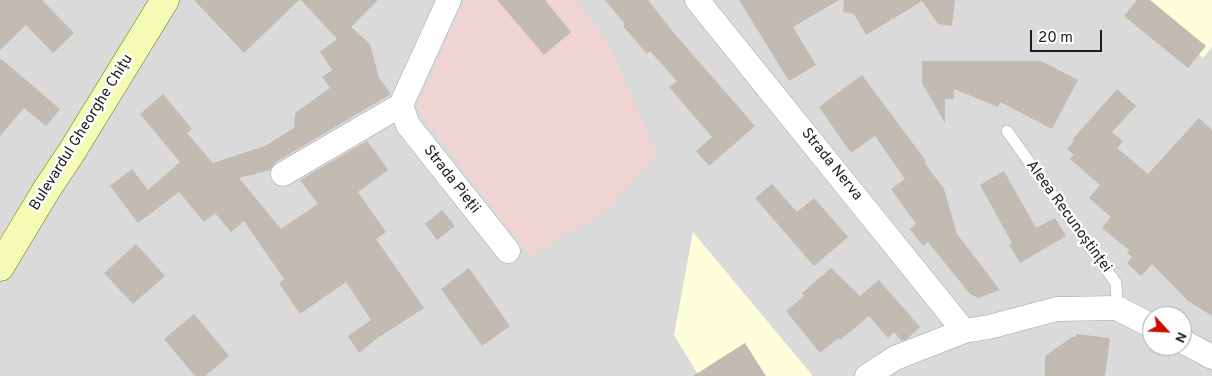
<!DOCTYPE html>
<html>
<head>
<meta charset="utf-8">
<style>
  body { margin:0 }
  #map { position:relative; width:1212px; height:376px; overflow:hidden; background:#efebe2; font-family:Overpass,sans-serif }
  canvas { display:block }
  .north { position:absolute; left:1142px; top:306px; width:50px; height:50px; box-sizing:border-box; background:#fff; border:1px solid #a5a5a5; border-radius:50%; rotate:115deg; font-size:14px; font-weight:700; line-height:20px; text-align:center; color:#1d1d1d }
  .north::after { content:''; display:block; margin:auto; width:18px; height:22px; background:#ca0c00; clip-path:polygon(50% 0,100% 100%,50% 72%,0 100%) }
  .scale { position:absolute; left:1030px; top:30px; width:72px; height:22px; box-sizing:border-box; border:2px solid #1d1d1d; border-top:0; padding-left:6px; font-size:15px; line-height:18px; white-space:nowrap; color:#1d1d1d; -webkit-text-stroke:4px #fff; paint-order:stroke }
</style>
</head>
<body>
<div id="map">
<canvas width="1212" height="376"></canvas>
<div class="north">N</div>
<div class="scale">20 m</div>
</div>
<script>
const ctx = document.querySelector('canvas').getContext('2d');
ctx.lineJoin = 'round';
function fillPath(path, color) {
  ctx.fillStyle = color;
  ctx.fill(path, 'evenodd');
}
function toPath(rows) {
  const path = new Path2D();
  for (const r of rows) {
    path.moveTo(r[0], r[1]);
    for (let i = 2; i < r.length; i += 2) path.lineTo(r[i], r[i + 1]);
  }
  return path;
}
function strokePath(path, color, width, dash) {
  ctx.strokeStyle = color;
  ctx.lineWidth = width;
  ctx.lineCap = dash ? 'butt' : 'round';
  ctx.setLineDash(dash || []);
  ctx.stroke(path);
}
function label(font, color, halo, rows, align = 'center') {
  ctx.font = font + ' Overpass,sans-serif';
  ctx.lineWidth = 5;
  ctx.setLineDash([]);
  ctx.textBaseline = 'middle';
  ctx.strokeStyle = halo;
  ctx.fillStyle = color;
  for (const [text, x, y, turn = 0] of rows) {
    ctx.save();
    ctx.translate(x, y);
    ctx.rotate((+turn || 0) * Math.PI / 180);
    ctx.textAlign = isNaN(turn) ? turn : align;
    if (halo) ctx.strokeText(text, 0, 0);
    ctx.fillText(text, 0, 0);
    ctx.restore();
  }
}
fillPath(toPath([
  [0,0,1212,0,1212,376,0,376],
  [1152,316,1182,316,1182,346,1152,346]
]), '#dbdada');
fillPath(toPath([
  [464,0,576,0,607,40,657,153,612,207,531,257,417,109]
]), '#f0d4d1');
fillPath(toPath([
  [1142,0,1212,0,1212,47,1203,58,1138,5],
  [693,232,813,376,699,376,674,335]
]), '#fdffdb');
fillPath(toPath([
  [0,0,42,0,74,33,53,53,26,25,0,50],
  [194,0,299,0,244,53],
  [301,0,378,0,351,27,370,44,379,78,391,94,276,162,270,170,239,178,281,229,318,204,300,180,367,141,377,154,388,170,358,192,386,232,376,239,424,308,376,339,359,353,348,336,371,320,346,282,300,314,279,283,284,279,244,221,231,232,215,213,204,222,179,192,138,223,110,186,132,169,148,190,180,162,140,114,163,94,192,129,187,133,213,163,265,146,294,128,295,113,330,88,322,77,332,70,320,52,337,39],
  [497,0,545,0,571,32,544,55],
  [605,0,648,0,673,32,755,126,709,166,696,151,712,137,669,87,677,81,650,51,647,54,623,26,625,24],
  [739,0,839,0,793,27,816,65,789,81],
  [844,0,955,0,952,26,938,24,922,1,893,19,890,18,891,20,866,35,854,14,843,12],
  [1137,0,1150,0,1206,46,1188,68,1124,16],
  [0,58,60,109,46,126,24,108,0,136],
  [922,61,1041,61,1078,80,1052,129,1000,102,998,107,954,89,954,99,945,99,945,123,922,83],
  [862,75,926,161,924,162,944,189,957,234,1000,290,978,298,970,294,928,242,923,246,910,229,916,224,891,189,905,179,875,136,851,153,819,107],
  [1117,89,1136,106,1112,132,1123,141,1117,148,1148,174,1199,118,1212,130,1212,316,1188,301,1152,264,1141,276,1127,263,1132,257,1127,252,1129,250,1102,228,1111,217,1089,198,1100,185,1070,159,1074,155,1067,149,1074,141,1072,140],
  [1004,171,1036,228,1055,218,1066,236,1020,263,1009,245,1012,243,980,185],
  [772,184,797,212,814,198,848,237,814,266,755,198],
  [442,210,455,226,437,240,425,224],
  [136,244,165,276,133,304,104,273],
  [469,268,510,326,482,346,441,289],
  [831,268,860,296,879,280,920,327,907,339,902,341,894,332,888,338,869,316,840,340,838,338,820,353,786,311,804,296,802,293],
  [194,314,229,356,205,376,195,376,164,339],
  [1076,334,1110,338,1105,376,1045,376,1045,356,1072,337,1076,337],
  [745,343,766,376,693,376]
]), '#c3bab2');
const lane = toPath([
  [1007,131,1116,283,1117,308]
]);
const street = toPath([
  [449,0,401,105,408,125,508,251],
  [697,0,964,331],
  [283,174,401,105],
  [1182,341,1212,357],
  [867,376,895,358,964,331,989,327,1057,309,1117,308,1152,326]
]);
const secondary = toPath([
  [0,267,47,189,71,153,165,0]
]);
strokePath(lane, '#a4a4a4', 12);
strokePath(street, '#a4a4a4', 25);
strokePath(secondary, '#637602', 29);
strokePath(lane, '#fff', 11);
strokePath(street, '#fff', 24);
strokePath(secondary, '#f3fbb4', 28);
label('15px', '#1d1d1d', '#fff', [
  ["Bulevardul Gheorghe Chițu",82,133,-58],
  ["Strada Nerva",831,165,51],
  ["Strada Pieții",451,180,52],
  ["Aleea Recunoștinței",1068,217,54]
]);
</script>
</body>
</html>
